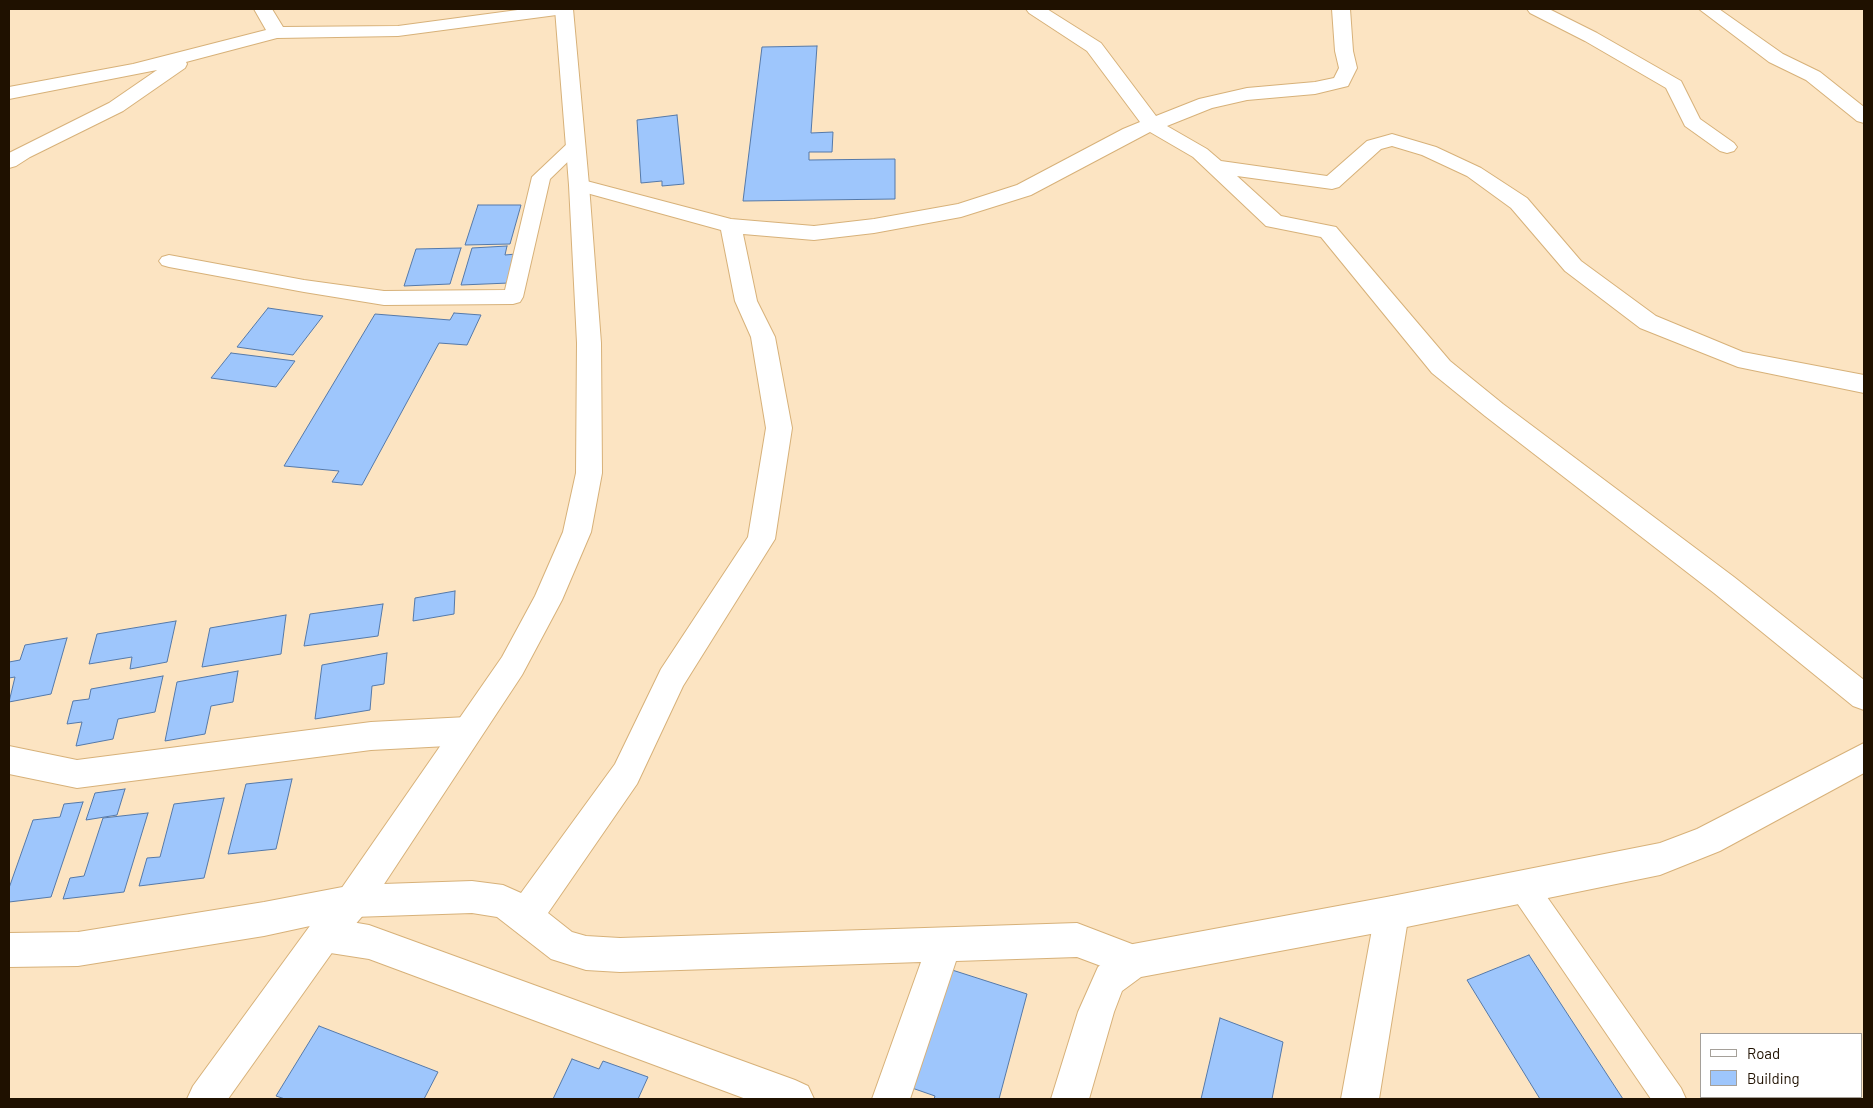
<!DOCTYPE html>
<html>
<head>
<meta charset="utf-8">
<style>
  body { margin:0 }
  #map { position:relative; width:1873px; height:1108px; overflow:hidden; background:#fce4c2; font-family:Barlow,sans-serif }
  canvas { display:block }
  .frame { position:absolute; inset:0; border:10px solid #1f1100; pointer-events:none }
  .legend { position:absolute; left:1700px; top:1033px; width:162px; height:65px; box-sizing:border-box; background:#fff; border:1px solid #a5a099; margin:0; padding:6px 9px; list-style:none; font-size:15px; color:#1f1100 }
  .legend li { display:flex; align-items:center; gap:10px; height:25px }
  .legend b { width:25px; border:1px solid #a5a099 }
</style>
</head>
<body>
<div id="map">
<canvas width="1873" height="1108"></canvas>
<div class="frame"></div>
<ul class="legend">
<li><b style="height:6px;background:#fff"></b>Road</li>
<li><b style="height:14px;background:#9ec6fc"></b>Building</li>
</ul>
</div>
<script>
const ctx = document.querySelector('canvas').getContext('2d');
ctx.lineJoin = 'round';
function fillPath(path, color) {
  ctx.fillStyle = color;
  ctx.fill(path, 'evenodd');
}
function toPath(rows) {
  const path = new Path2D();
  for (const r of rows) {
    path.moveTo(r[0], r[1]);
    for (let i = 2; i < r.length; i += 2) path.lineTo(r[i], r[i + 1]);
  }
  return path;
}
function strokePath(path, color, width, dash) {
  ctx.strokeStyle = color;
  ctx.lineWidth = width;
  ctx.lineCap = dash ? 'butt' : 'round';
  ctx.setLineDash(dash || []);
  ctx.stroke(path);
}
const building = toPath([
  [817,46,811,133,833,132,832,152,809,152,809,160,895,159,895,199,743,201,762,47,817,46],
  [677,115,684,184,662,186,662,181,641,183,637,120,677,115],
  [478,205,521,205,510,244,465,245,478,205],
  [507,246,505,255,516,254,509,283,461,285,472,248,507,246],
  [461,248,450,284,404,286,416,249,461,248],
  [268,308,323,316,293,355,237,347,268,308],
  [454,313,481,315,467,345,439,343,362,485,332,482,339,471,284,466,375,314,450,320,454,313],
  [231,353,295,361,276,387,211,378,231,353],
  [455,591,454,614,413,621,415,598,455,591],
  [383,604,378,636,304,646,310,614,383,604],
  [286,615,281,654,202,667,210,628,286,615],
  [176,621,167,662,130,669,132,657,89,664,97,634,176,621],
  [67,638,51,694,9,702,15,677,9,678,9,662,20,660,25,645,67,638],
  [387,653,384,684,372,686,370,710,315,719,322,665,387,653],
  [238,671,233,702,211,706,205,734,165,741,177,682,238,671],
  [163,676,155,712,118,719,113,739,76,746,82,722,67,724,73,701,89,699,91,689,163,676],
  [292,779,276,849,228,854,246,784,292,779],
  [125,789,117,815,86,820,95,793,125,789],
  [224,798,204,878,139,886,147,858,160,857,174,804,224,798],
  [83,802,51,897,9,902,9,888,33,820,60,817,64,804,83,802],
  [148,813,124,892,63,899,70,878,84,876,103,818,148,813],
  [1529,955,1623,1099,1540,1099,1467,980,1529,955],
  [949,969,1027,994,999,1099,934,1099,935,1096,912,1088,949,969],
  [1220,1018,1283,1042,1272,1099,1201,1099,1220,1018],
  [319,1026,438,1072,424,1099,285,1099,276,1096,319,1026],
  [572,1059,599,1069,603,1061,648,1077,638,1099,553,1099,572,1059]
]);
fillPath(building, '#9ec6fc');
strokePath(building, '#5579a9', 1);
const service = toPath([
  [575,141,581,142,584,146,550,179,523,297,520,302,513,304,384,305,304,292,169,267,162,265,159,261,162,257,169,255,304,280,384,291,505,290,532,177,569,142,575,141],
  [1523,873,1533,877,1681,1088,1686,1099,1651,1099,1513,897,1509,887,1513,877,1523,873]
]);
const minor = toPath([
  [254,9,272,9,283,27,398,26,525,9,573,9,570,13,564,14,398,36,277,38,186,62,187,64,185,68,123,111,30,157,16,166,9,168,9,153,109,103,157,70,9,99,9,87,133,64,266,30,254,9],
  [1026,9,1047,9,1101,43,1156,116,1199,99,1247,88,1315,82,1334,78,1339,68,1335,51,1332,9,1350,9,1353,51,1357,68,1348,86,1315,94,1247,100,1212,108,1167,126,1207,149,1221,161,1327,176,1367,141,1385,136,1392,134,1436,147,1481,168,1527,198,1581,261,1656,316,1743,352,1864,375,1864,393,1738,367,1640,328,1565,271,1511,208,1467,176,1422,155,1392,146,1381,149,1339,187,1332,189,1237,176,1281,216,1336,227,1450,361,1503,404,1734,577,1864,680,1864,710,1853,706,1714,593,1485,416,1432,373,1321,237,1266,226,1193,157,1150,132,1031,195,961,217,874,233,814,240,743,234,757,301,775,337,792,428,775,539,683,686,637,784,548,913,572,932,586,936,620,938,1077,923,1145,949,1150,961,1145,973,1133,978,1077,957,956,961,910,1099,872,1099,921,962,620,972,586,970,551,959,497,917,472,913,353,917,340,920,369,925,795,1080,808,1086,814,1099,746,1099,369,959,324,952,312,947,307,935,310,926,264,936,78,966,9,967,9,933,78,932,264,902,353,885,472,881,503,885,521,893,615,764,661,669,748,537,766,428,751,337,735,301,721,230,572,189,569,185,572,181,579,179,731,219,814,226,874,219,958,204,1017,185,1123,129,1140,122,1087,51,1029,13,1026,9],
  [1527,9,1549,9,1597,33,1681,81,1700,119,1734,143,1737,147,1734,151,1727,153,1720,151,1685,126,1666,88,1585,41,1530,13,1527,9],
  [1699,9,1719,9,1783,54,1820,72,1864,107,1864,123,1857,121,1806,80,1769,62,1699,9],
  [467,717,478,721,482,731,478,741,467,745,371,750,77,788,9,774,9,746,77,760,371,722,467,717],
  [1392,896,1404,901,1409,913,1379,1099,1341,1099,1375,913,1380,901,1392,896]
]);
const tertiary = toPath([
  [555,9,573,9,589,185,601,343,602,473,591,532,562,600,522,675,365,913,336,947,228,1099,187,1099,193,1086,312,923,341,889,502,657,535,596,563,532,576,473,577,343,569,185,555,9],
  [1864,743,1864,773,1720,851,1660,875,1392,930,1141,977,1122,991,1114,1012,1089,1099,1051,1099,1078,1012,1098,967,1121,949,1133,944,1392,896,1660,843,1697,829,1864,743]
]);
strokePath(service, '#d7b179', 2);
strokePath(minor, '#d7b179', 2);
strokePath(tertiary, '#d7b179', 2);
fillPath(service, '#fff');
fillPath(minor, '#fff');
fillPath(tertiary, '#fff');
</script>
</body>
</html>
